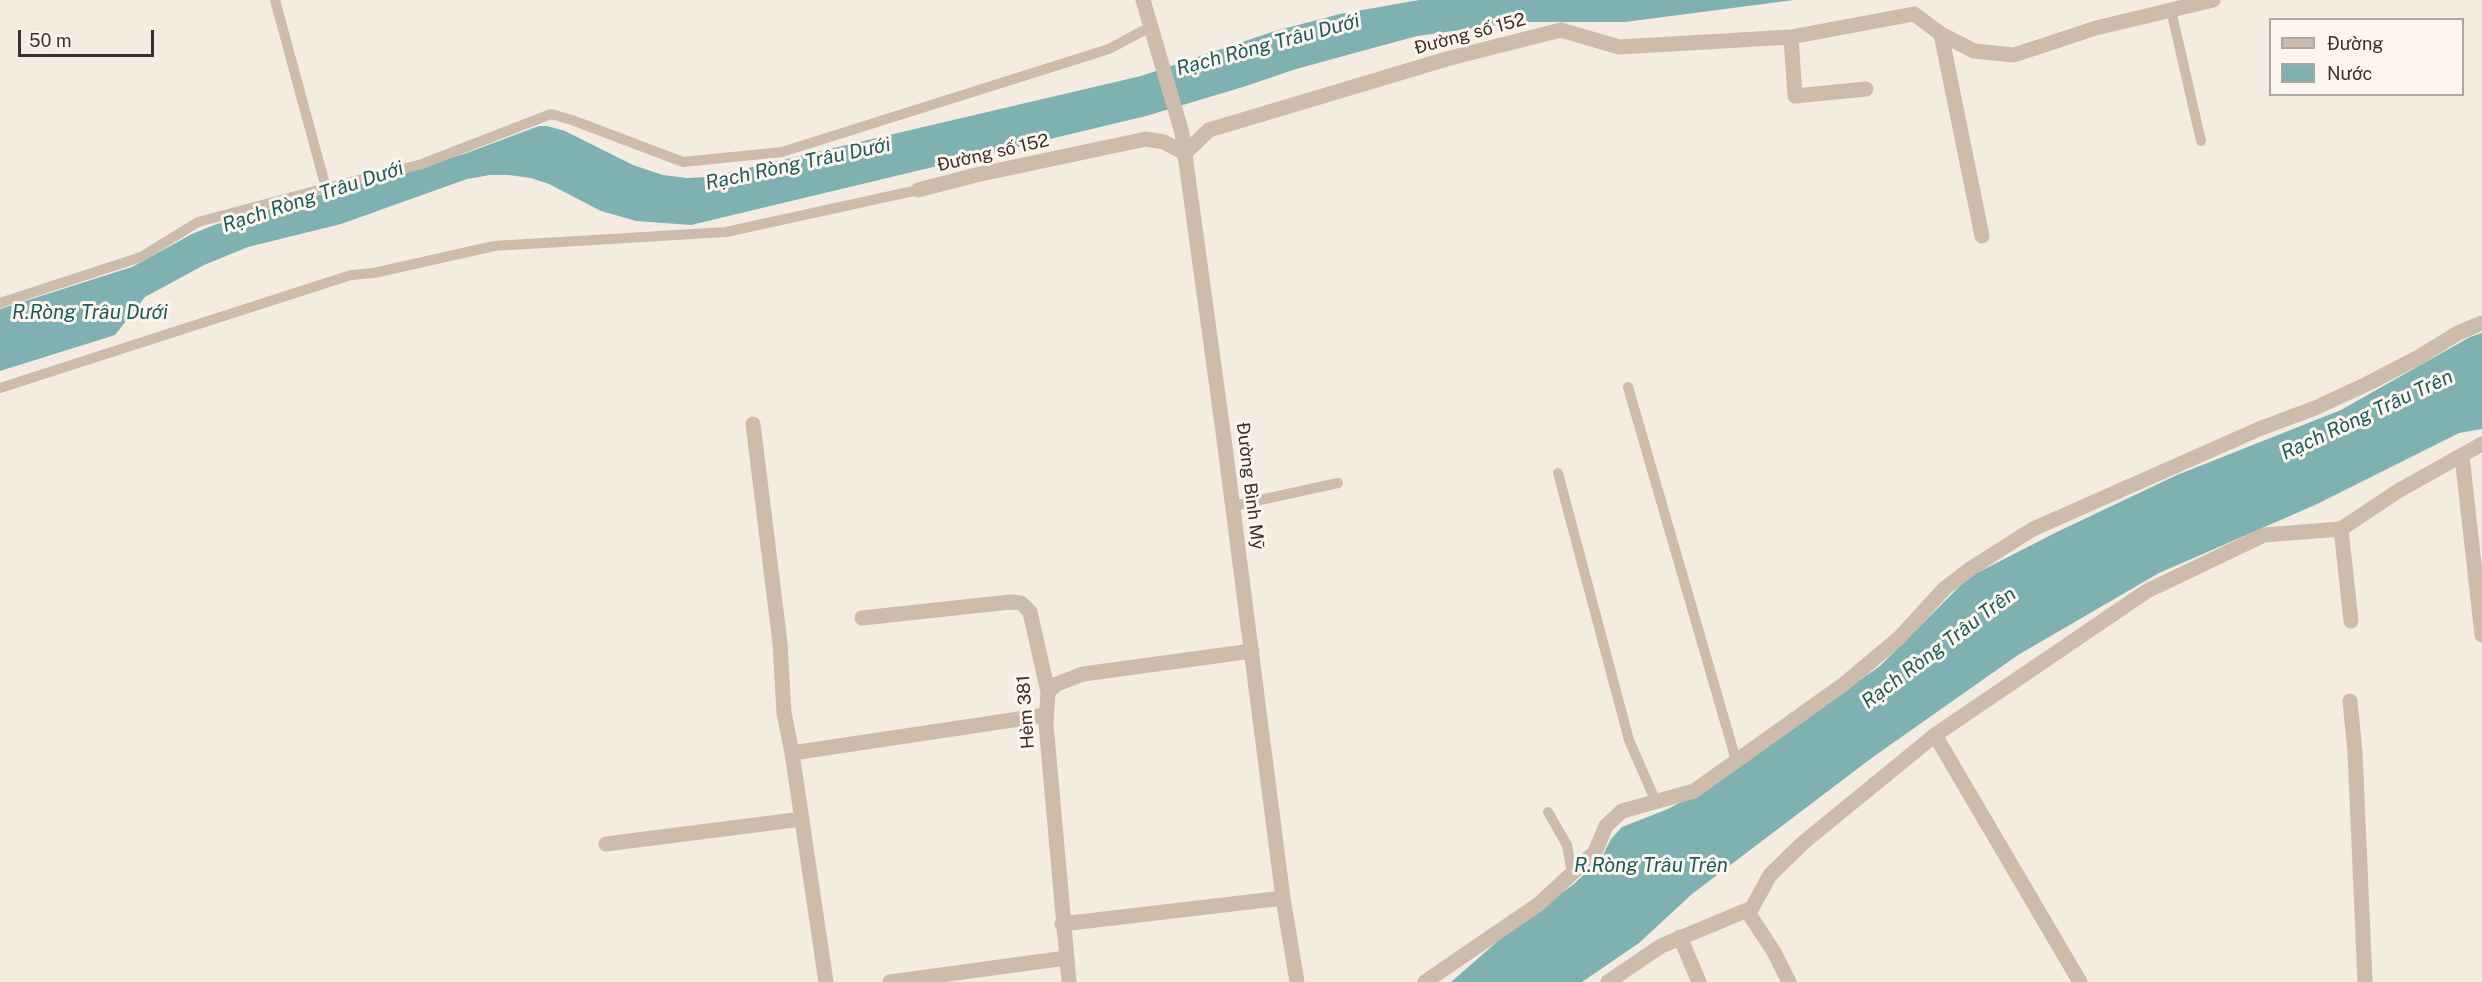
<!DOCTYPE html>
<html>
<head>
<meta charset="utf-8">
<style>
  body { margin:0 }
  #map { position:relative; width:2482px; height:982px; overflow:hidden; background:#f4ebe1; font-family:"Public Sans",sans-serif }
  canvas { display:block }
  .legend { position:absolute; left:2269px; top:18px; width:195px; height:78px; box-sizing:border-box; background:#fbf5ee; border:2px solid #aea6a0; margin:0; padding:8px 10px; list-style:none; font-size:18px; color:#3b302b }
  .legend li { display:flex; align-items:center; gap:12px; height:30px }
  .legend b { width:30px; border:2px solid #aea6a0 }
  .scale { position:absolute; left:18px; top:30px; width:136px; height:27px; box-sizing:border-box; border:3px solid #3b302b; border-top:0; padding-left:8px; font-size:18px; line-height:21px; white-space:nowrap; color:#3b302b; -webkit-text-stroke:4px #fbf5ee; paint-order:stroke }
</style>
</head>
<body>
<div id="map">
<canvas width="2482" height="982"></canvas>
<ul class="legend">
<li><b style="height:8px;background:#cdbbac"></b>Đường</li>
<li><b style="height:16px;background:#7fb0b2"></b>Nước</li>
</ul>
<div class="scale">50 m</div>
</div>
<script>
const ctx = document.querySelector('canvas').getContext('2d');
ctx.lineJoin = 'round';
function fillPath(path, color) {
  ctx.fillStyle = color;
  ctx.fill(path, 'evenodd');
}
function toPath(rows) {
  const path = new Path2D();
  for (const r of rows) {
    path.moveTo(r[0], r[1]);
    for (let i = 2; i < r.length; i += 2) path.lineTo(r[i], r[i + 1]);
  }
  return path;
}
function strokePath(path, color, width, dash) {
  ctx.strokeStyle = color;
  ctx.lineWidth = width;
  ctx.lineCap = dash ? 'butt' : 'round';
  ctx.setLineDash(dash || []);
  ctx.stroke(path);
}
function label(font, color, halo, rows, align = 'center') {
  ctx.font = font + ' "Public Sans",sans-serif';
  ctx.lineWidth = 6;
  ctx.setLineDash([]);
  ctx.textBaseline = 'middle';
  ctx.strokeStyle = halo;
  ctx.fillStyle = color;
  for (const [text, x, y, turn = 0] of rows) {
    ctx.save();
    ctx.translate(x, y);
    ctx.rotate((+turn || 0) * Math.PI / 180);
    ctx.textAlign = isNaN(turn) ? turn : align;
    if (halo) ctx.strokeText(text, 0, 0);
    ctx.fillText(text, 0, 0);
    ctx.restore();
  }
}
fillPath(toPath([
  [1419,0,1794,0,1625,22,1520,22,1417,36,1296,69,1243,87,1146,116,691,225,636,221,601,211,549,184,531,178,509,175,490,175,467,179,341,224,248,247,204,265,145,297,115,335,0,371,0,309,132,267,192,234,214,225,464,154,539,126,547,126,565,131,633,165,663,175,687,178,710,177,1141,76,1275,31,1340,14],
  [2482,333,2482,429,2459,433,2315,505,2159,573,2018,655,1873,757,1692,894,1639,943,1582,982,1451,982,1506,934,1574,884,1602,857,1611,839,1622,827,1668,809,1703,790,1880,666,1969,577,2057,532,2177,475,2341,410,2470,337]
]), '#7fb0b2');
strokePath(toPath([
  [275,0,326,188,422,164,551,114,572,120,683,162,782,152,1109,49,1152,26],
  [2171,10,2201,141],
  [0,303,141,257,198,222,326,188],
  [1628,387,1736,760],
  [0,388,351,275,374,273,494,246,726,232,918,190],
  [1558,473,1629,740,1656,802],
  [1233,506,1338,483],
  [1548,812,1567,845,1572,874]
]), '#cdbbac', 10);
strokePath(toPath([
  [1143,0,1182,133,1224,439,1283,898,1297,982],
  [1941,34,1982,236],
  [1791,37,1795,96,1866,89],
  [918,190,976,175,1146,139,1164,142,1185,153,1209,130,1450,58,1561,30,1619,47,1791,37,1914,14,1941,34,1974,51,2014,55,2096,28,2213,0],
  [753,424,780,643,784,713,792,753,826,982],
  [2462,456,2482,635],
  [2341,529,2351,621],
  [862,618,1010,602,1021,603,1030,612,1048,692,1046,724,1069,982],
  [1048,692,1057,684,1083,674,1252,651],
  [2350,701,2355,752,2365,982],
  [1935,735,2080,982],
  [792,753,1046,715],
  [606,844,802,819],
  [1747,911,1774,952,1789,982],
  [1062,924,1283,898],
  [1680,937,1699,982],
  [890,982,1066,958],
  [1425,982,1539,904,1595,852,1606,826,1622,811,1694,791,1844,684,1899,638,1945,588,1973,567,2033,529,2259,429,2315,408,2367,384,2419,357,2458,333,2482,323],
  [1608,982,1661,946,1752,908,1770,875,1804,842,1935,735,2147,591,2264,535,2341,529,2398,491,2482,444]
]), '#cdbbac', 15);
label('18px', '#3b302b', '#fbf5ee', [
  ["Đường số 152",1470,34,-15],
  ["Đường số 152",993,153,-13],
  ["Đường Bình Mỹ",1250,486,83],
  ["Hẻm 381",1026,712,-94]
]);
label('italic 20px', '#1f5a5e', '#fbf5ee', [
  ["Rạch Ròng Trâu Dưới",1268,45,-15],
  ["Rạch Ròng Trâu Dưới",798,164,-12],
  ["Rạch Ròng Trâu Dưới",313,197,-18],
  ["R.Ròng Trâu Dưới",90,313],
  ["Rạch Ròng Trâu Trên",2367,415,-25],
  ["Rạch Ròng Trâu Trên",1939,648,-37],
  ["R.Ròng Trâu Trên",1651,866]
]);
</script>
</body>
</html>
